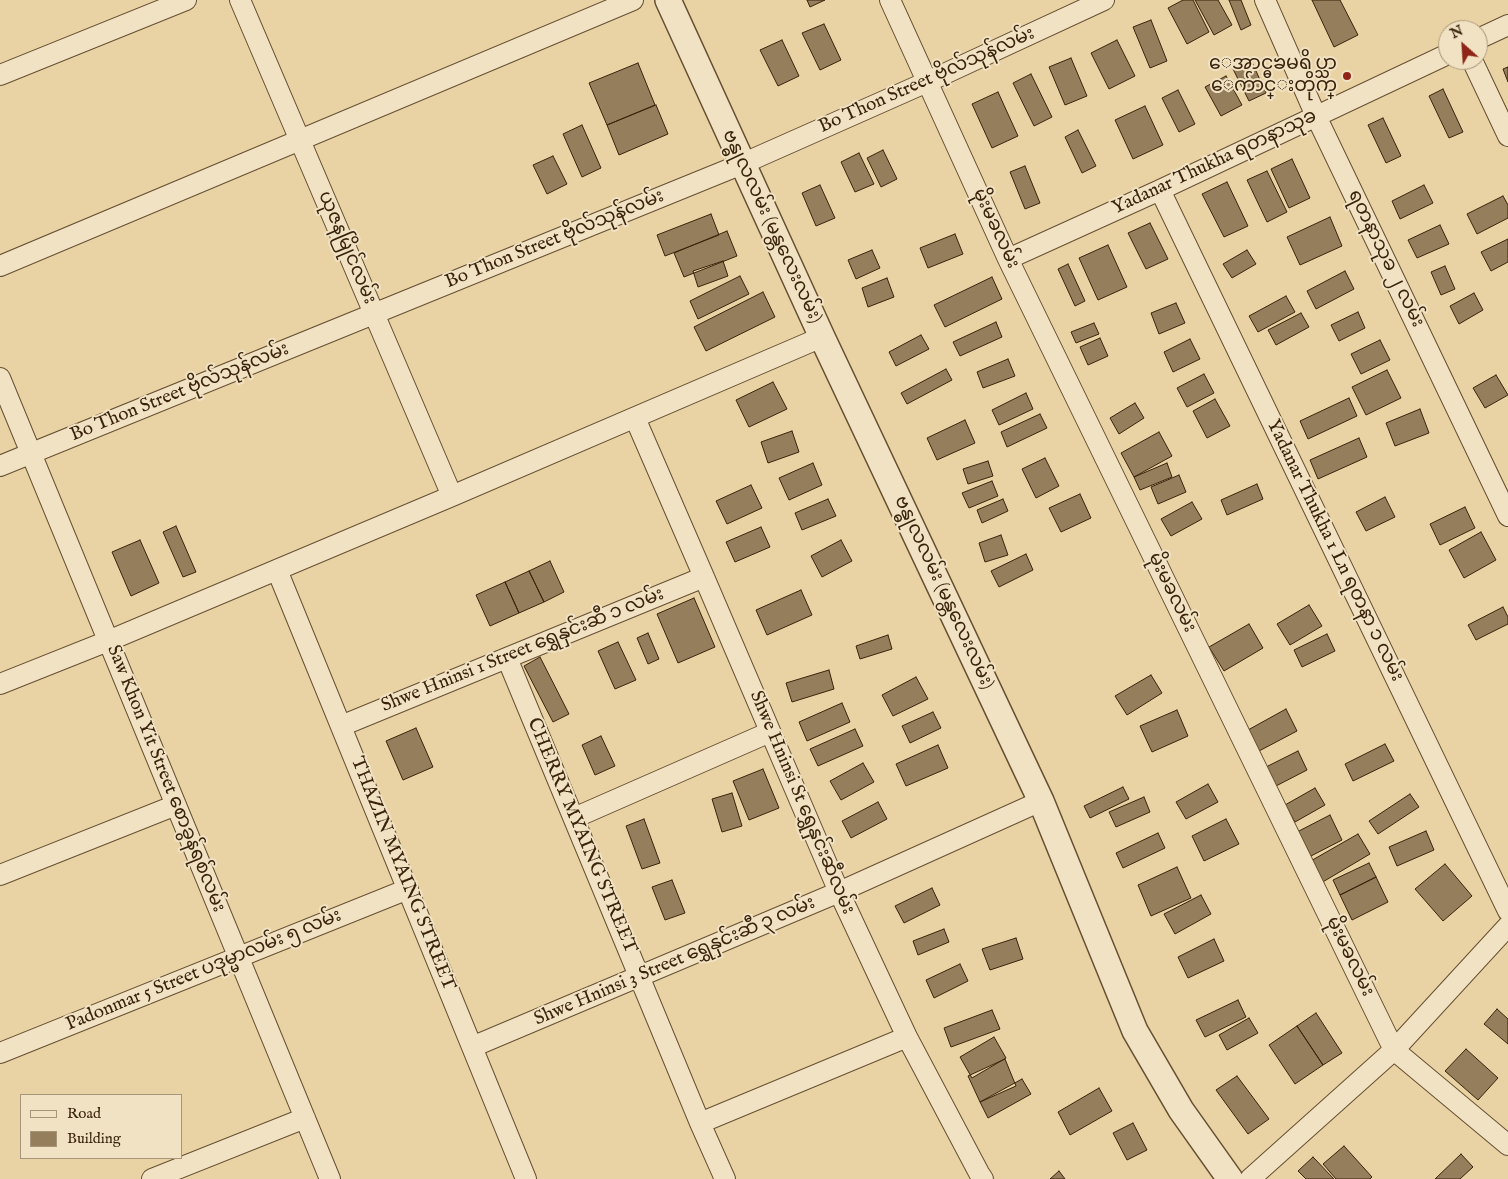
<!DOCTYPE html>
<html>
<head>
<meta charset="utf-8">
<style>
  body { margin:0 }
  #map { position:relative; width:1508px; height:1179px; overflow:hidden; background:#e9d2a4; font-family:"IM FELL English",serif }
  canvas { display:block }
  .legend { position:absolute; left:20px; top:1094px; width:162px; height:65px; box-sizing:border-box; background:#f1e2c4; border:1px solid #a8967a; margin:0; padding:6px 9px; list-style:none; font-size:15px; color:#3a230b }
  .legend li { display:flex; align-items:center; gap:10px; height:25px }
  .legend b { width:25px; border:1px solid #a8967a }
  .north { position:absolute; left:1438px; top:20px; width:50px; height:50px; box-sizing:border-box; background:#f1e2c4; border:1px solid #a8967a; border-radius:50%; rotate:334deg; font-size:14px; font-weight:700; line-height:20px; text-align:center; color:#3a230b }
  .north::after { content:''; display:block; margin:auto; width:18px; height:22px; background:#8f2418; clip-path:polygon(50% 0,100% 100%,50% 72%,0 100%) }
</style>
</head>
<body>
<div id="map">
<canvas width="1508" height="1179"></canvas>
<ul class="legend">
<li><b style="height:6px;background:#f1e2c4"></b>Road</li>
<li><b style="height:14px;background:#957e5b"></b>Building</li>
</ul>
<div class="north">N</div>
</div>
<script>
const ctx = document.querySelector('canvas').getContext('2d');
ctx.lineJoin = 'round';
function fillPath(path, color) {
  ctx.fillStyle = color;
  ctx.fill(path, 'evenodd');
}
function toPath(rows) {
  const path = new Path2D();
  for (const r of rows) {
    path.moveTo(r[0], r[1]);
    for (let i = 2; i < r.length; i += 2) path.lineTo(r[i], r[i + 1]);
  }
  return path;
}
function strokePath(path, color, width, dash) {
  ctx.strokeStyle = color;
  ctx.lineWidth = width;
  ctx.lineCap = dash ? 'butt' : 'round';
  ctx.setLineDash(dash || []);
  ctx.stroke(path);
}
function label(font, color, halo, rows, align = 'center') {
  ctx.font = font + ' "IM FELL English","Noto Sans Myanmar",serif';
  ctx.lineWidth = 4;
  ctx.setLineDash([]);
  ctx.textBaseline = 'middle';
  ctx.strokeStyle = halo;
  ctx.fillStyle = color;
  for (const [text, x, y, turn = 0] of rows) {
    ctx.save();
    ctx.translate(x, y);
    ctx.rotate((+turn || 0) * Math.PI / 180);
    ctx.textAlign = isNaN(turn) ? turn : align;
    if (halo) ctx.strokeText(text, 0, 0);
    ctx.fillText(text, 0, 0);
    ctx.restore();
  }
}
const building = toPath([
  [807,0,825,0,810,7,807,0],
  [1183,0,1193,0,1209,32,1187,44,1168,8,1183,0],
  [1195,0,1218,0,1232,25,1214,35,1195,0],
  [1229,0,1241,0,1251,25,1241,30,1229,0],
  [1312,0,1340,0,1358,35,1334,47,1312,0],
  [1151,20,1167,61,1150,68,1133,27,1151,20],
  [824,24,841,60,820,70,802,33,824,24],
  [782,40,799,76,778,86,760,50,782,40],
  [1117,40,1135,76,1109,89,1091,53,1117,40],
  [1071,58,1087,96,1065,105,1049,67,1071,58],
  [1251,60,1266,93,1249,101,1233,69,1251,60],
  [638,63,655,105,607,125,589,83,638,63],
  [1508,67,1508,82,1503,69,1508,67],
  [1031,74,1052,117,1034,126,1013,83,1031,74],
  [1226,76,1242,105,1221,116,1205,87,1226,76],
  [1443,89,1463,132,1449,138,1429,96,1443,89],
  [1178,90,1195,124,1179,132,1162,98,1178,90],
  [998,92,1018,136,992,148,972,104,998,92],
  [656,105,668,134,619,155,607,125,656,105],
  [1145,106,1163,145,1133,159,1115,120,1145,106],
  [1383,118,1401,156,1386,163,1368,125,1383,118],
  [582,125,601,168,582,177,563,134,582,125],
  [1078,130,1096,166,1082,173,1065,137,1078,130],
  [883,150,897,179,881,187,867,158,883,150],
  [859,153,874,184,855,192,841,162,859,153],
  [553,156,567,184,547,194,533,165,553,156],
  [1292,159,1310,198,1289,208,1271,169,1292,159],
  [1025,166,1040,203,1025,209,1010,172,1025,166],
  [1267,171,1287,212,1267,222,1247,180,1267,171],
  [1227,182,1248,226,1224,237,1202,194,1227,182],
  [820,185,835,218,816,226,802,193,820,185],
  [1424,185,1433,203,1400,219,1392,201,1424,185],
  [1503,196,1508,205,1508,218,1477,234,1467,214,1503,196],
  [711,214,719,235,665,256,657,235,711,214],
  [1330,217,1342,246,1300,265,1287,237,1330,217],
  [1150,223,1168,259,1146,269,1128,233,1150,223],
  [1440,225,1449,244,1417,258,1408,240,1440,225],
  [727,231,737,256,684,277,674,253,727,231],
  [955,234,963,254,928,268,920,248,955,234],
  [1508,239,1508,262,1491,271,1481,252,1508,239],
  [1108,245,1127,287,1098,300,1079,258,1108,245],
  [872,250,880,268,856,279,848,260,872,250],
  [1247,250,1256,264,1232,278,1223,264,1247,250],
  [723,261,728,276,698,287,693,271,723,261],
  [1068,264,1085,301,1075,306,1058,269,1068,264],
  [1445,266,1455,289,1441,295,1431,272,1445,266],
  [1345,271,1354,289,1316,309,1307,291,1345,271],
  [740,276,749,294,698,319,690,301,740,276],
  [992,277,1002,299,945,327,934,305,992,277],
  [887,278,894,297,868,307,862,288,887,278],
  [763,292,775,317,706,351,694,327,763,292],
  [1474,293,1483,310,1459,324,1450,306,1474,293],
  [1286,296,1295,312,1258,332,1249,316,1286,296],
  [1176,303,1185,323,1159,334,1151,313,1176,303],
  [1358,312,1365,328,1339,341,1331,325,1358,312],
  [1301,313,1309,327,1276,345,1268,330,1301,313],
  [996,322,1002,337,960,356,953,342,996,322],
  [1094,323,1099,334,1076,343,1071,332,1094,323],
  [921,335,929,349,896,366,889,352,921,335],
  [1100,338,1108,356,1088,365,1080,347,1100,338],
  [1190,339,1200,359,1173,372,1164,352,1190,339],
  [1380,340,1390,360,1361,374,1351,354,1380,340],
  [1008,359,1015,376,983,388,977,372,1008,359],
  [946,369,952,380,907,404,901,393,946,369],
  [1387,370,1401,398,1366,415,1352,387,1387,370],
  [1204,374,1214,393,1187,407,1177,388,1204,374],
  [1496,375,1508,395,1485,408,1473,388,1496,375],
  [773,382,787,409,749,427,736,400,773,382],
  [1026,393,1033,409,999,425,992,410,1026,393],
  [1349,398,1357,416,1308,439,1300,421,1349,398],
  [1215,399,1230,426,1207,438,1193,411,1215,399],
  [1135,403,1144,418,1119,434,1110,418,1135,403],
  [1420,409,1429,433,1395,446,1386,423,1420,409],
  [1040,414,1047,428,1007,447,1001,432,1040,414],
  [965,420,975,443,937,460,927,438,965,420],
  [792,431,799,452,768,463,761,442,792,431],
  [1159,432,1172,456,1134,477,1121,453,1159,432],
  [1359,438,1367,457,1318,479,1310,460,1359,438],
  [1045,458,1059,486,1036,498,1022,469,1045,458],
  [988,461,993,476,968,484,963,469,988,461],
  [813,463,822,485,789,500,779,478,813,463],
  [1167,463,1172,477,1140,490,1134,477,1167,463],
  [1179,475,1186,492,1158,504,1151,487,1179,475],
  [992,481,998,496,969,508,962,493,992,481],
  [1257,484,1263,499,1227,515,1221,500,1257,484],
  [751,485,762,508,727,524,716,501,751,485],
  [1080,494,1091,518,1061,532,1049,508,1080,494],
  [1385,497,1395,517,1366,531,1356,512,1385,497],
  [828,499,836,516,802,530,795,513,828,499],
  [1003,499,1008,511,982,523,977,510,1003,499],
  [1192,502,1202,519,1171,536,1161,519,1192,502],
  [1465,507,1475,528,1440,545,1430,524,1465,507],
  [176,526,196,572,183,577,163,532,176,526],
  [761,527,770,547,735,562,726,542,761,527],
  [1481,532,1496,560,1464,578,1449,550,1481,532],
  [1001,535,1008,555,985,562,979,543,1001,535],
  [140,540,159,583,131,596,112,552,140,540],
  [841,540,852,561,822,577,811,556,841,540],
  [1026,554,1033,570,999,587,991,571,1026,554],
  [550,561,564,592,544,602,529,571,550,561],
  [529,571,544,602,519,613,505,582,529,571],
  [505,582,519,613,490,626,476,595,505,582],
  [801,590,812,615,767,635,756,610,801,590],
  [694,598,715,647,678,663,657,614,694,598],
  [1309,605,1322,626,1290,645,1277,624,1309,605],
  [1503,607,1508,617,1508,624,1476,640,1468,625,1503,607],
  [1249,624,1263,648,1224,671,1209,647,1249,624],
  [648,633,659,659,648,664,637,638,648,633],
  [1327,634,1335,651,1302,667,1294,650,1327,634],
  [888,635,892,649,860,659,856,646,888,635],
  [618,642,636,680,615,689,598,651,618,642],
  [540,657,569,714,553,722,524,666,540,657],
  [829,670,834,689,792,702,786,683,829,670],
  [1151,675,1162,693,1127,715,1115,696,1151,675],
  [916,677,928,699,893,716,882,695,916,677],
  [842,703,850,722,807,741,799,722,842,703],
  [1286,709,1297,731,1259,751,1248,730,1286,709],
  [1177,710,1188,736,1152,752,1140,726,1177,710],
  [933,712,941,728,910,743,902,726,933,712],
  [416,728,433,767,403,780,386,741,416,728],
  [855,729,863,746,818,766,810,749,855,729],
  [601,736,615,766,595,775,582,745,601,736],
  [1385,744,1394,761,1353,781,1345,764,1385,744],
  [938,745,948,768,906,786,896,764,938,745],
  [1298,751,1307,770,1274,787,1264,768,1298,751],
  [863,763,874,782,841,800,830,781,863,763],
  [763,769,779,808,749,820,733,781,763,769],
  [1208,784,1218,802,1186,819,1176,802,1208,784],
  [1123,787,1129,799,1090,818,1084,806,1123,787],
  [1315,788,1325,805,1295,822,1285,805,1315,788],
  [732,793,742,826,722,832,712,799,732,793],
  [1410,794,1419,807,1378,834,1369,821,1410,794],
  [1144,797,1150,812,1116,827,1109,812,1144,797],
  [878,802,887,819,851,838,842,821,878,802],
  [1330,815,1342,840,1309,857,1297,832,1330,815],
  [644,819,660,863,642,869,626,826,644,819],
  [1226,819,1239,844,1204,861,1192,836,1226,819],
  [1426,831,1434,850,1397,866,1389,847,1426,831],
  [1158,833,1165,848,1123,868,1116,853,1158,833],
  [1358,834,1370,854,1321,883,1309,862,1358,834],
  [1369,863,1376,877,1340,895,1333,880,1369,863],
  [1445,864,1472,896,1443,921,1415,889,1445,864],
  [1177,867,1191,898,1151,916,1138,885,1177,867],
  [1376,877,1388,902,1352,920,1340,895,1376,877],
  [672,880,685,913,665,920,652,887,672,880],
  [932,888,940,905,904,923,895,906,932,888],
  [1201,895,1211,914,1175,934,1164,914,1201,895],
  [944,929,949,942,918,955,913,941,944,929],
  [1016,938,1023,959,990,970,982,949,1016,938],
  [1214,939,1224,961,1188,978,1178,957,1214,939],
  [960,964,968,981,934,998,926,980,960,964],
  [1238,1000,1246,1017,1205,1037,1196,1020,1238,1000],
  [1497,1009,1508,1019,1508,1044,1484,1024,1497,1009],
  [992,1010,1000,1029,951,1047,944,1028,992,1010],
  [1316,1013,1342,1053,1323,1065,1297,1026,1316,1013],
  [1249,1018,1258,1033,1227,1050,1219,1035,1249,1018],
  [1297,1026,1323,1065,1295,1084,1269,1045,1297,1026],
  [994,1037,1006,1058,972,1078,960,1057,994,1037],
  [1466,1049,1498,1078,1478,1100,1445,1071,1466,1049],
  [1005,1059,1016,1086,980,1102,968,1076,1005,1059],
  [1237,1076,1269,1119,1248,1134,1216,1090,1237,1076],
  [1022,1079,1031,1094,988,1118,980,1102,1022,1079],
  [1099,1088,1112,1111,1070,1135,1058,1112,1099,1088],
  [1133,1123,1147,1150,1127,1160,1113,1133,1133,1123],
  [1344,1146,1372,1177,1370,1179,1336,1179,1323,1164,1344,1146],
  [1461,1154,1473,1167,1460,1179,1435,1179,1461,1154],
  [1313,1157,1334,1179,1306,1179,1298,1171,1313,1157],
  [1059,1171,1065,1179,1050,1179,1059,1171]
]);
fillPath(building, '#957e5b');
strokePath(building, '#3a230b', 1);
const minor = toPath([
  [240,0,452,496],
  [890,0,1008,259,1394,1050,1508,1145],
  [1265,0,1316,116,1508,516],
  [1478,39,1508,25],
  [1472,60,1508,136],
  [0,75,186,0],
  [1160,190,1508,911],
  [1008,259,1160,190,1448,54],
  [0,266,633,0],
  [0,378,330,1179],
  [635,418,704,577,839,892,907,1037,979,1173,983,1179],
  [0,466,742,164,927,82,1104,0],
  [277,570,526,1179],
  [507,658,700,1123,725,1179],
  [0,684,108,641,452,496,822,337],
  [341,726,704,577],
  [574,818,770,732],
  [0,875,176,805],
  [472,1047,839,892,1041,801],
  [0,1053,408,889],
  [700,1123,907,1037],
  [152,1179,305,1118],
  [1250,1179,1394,1050,1508,926]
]);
const tertiary = toPath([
  [668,0,822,337,1041,801,1135,1031,1181,1110,1230,1179]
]);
strokePath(minor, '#664f31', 22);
strokePath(tertiary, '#664f31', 28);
strokePath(minor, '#f1e2c4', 20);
strokePath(tertiary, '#f1e2c4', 25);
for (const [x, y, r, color] of [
  [1347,76,5,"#8f2418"]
]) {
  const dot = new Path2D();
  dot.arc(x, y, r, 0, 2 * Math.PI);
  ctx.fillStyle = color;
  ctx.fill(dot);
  strokePath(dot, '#f1e2c4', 2);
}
label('19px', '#3a230b', '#f1e2c4', [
  ["ေအာင္ဓၶမရိပ္သာ",1337,65],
  ["ေက်ာင္းတိုက္",1337,87]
], 'right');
label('19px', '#3a230b', '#f1e2c4', [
  ["Bo Thon Street ဗိုလ်သုန်လမ်း",927,81,-24],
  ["Yadanar Thukha ရတနာသုခ",1215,163,-25],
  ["ဗန္ဓုလလမ်း (မန္တလေးလမ်း)",771,227,65],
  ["မိုးမခလမ်း",995,229,65],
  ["Bo Thon Street ဗိုလ်သုန်လမ်း",555,240,-22],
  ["ယုဇနမြိုင်လမ်း",346,248,67],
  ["ရတနာသုခ ၂ လမ်း",1385,259,64],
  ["Bo Thon Street ဗိုလ်သုန်လမ်း",180,393,-22],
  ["Yadanar Thukha 1 Ln ရတနာ ၁ လမ်း",1334,551,64],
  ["ဗန္ဓုလလမ်း (မန္တလေးလမ်း)",943,593,65],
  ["မိုးမခလမ်း",1171,593,64],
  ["Shwe Hninsi 1 Street ရွှေနှင်းဆီ ၁ လမ်း",523,651,-22],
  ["Saw Khon Yit Street စောခွန်ရစ်လမ်း",165,779,68],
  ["Shwe Hninsi St ရွှေနှင်းဆီလမ်း",801,803,67],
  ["CHERRY MYAING STREET",581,836,67],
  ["THAZIN MYAING STREET",402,874,68],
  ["မိုးမခလမ်း",1349,957,64],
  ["Shwe Hninsi 3 Street ရွှေနှင်းဆီ ၃ လမ်း",675,962,-23],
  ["Padonmar 5 Street ပဒုမ္မာလမ်း ၅ လမ်း",204,971,-22]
]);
</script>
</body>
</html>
